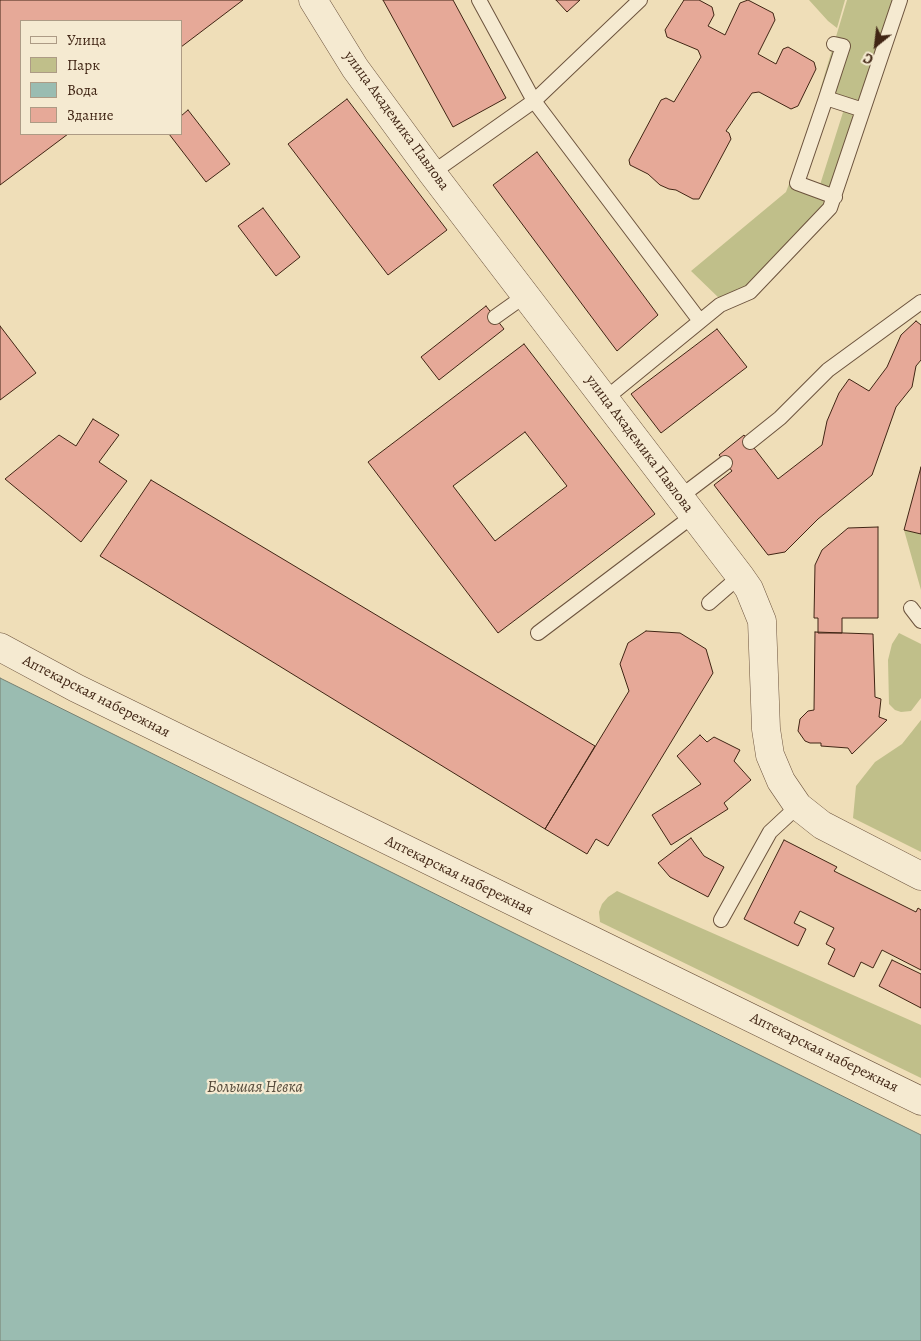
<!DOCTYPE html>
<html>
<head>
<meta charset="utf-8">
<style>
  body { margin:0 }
  #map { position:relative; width:921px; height:1341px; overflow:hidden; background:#efdeb8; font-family:Alegreya,serif }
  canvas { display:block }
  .legend { position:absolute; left:20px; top:20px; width:162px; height:115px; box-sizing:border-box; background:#f5ead1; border:1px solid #ad9b85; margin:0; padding:6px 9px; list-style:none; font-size:15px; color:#402514 }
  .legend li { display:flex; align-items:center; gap:10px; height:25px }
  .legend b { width:25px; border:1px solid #ad9b85 }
  .north { position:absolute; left:851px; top:20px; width:50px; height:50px; -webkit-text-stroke:4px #f5ead1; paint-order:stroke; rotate:209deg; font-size:14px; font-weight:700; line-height:20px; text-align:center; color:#402514 }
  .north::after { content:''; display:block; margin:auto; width:18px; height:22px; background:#402514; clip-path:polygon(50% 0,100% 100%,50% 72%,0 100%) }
</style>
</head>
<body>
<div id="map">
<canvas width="921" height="1341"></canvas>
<ul class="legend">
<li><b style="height:6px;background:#f5ead1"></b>Улица</li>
<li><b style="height:14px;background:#c0bf8a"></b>Парк</li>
<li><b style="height:14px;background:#9abcb1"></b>Вода</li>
<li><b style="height:14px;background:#e6a998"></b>Здание</li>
</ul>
<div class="north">С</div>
</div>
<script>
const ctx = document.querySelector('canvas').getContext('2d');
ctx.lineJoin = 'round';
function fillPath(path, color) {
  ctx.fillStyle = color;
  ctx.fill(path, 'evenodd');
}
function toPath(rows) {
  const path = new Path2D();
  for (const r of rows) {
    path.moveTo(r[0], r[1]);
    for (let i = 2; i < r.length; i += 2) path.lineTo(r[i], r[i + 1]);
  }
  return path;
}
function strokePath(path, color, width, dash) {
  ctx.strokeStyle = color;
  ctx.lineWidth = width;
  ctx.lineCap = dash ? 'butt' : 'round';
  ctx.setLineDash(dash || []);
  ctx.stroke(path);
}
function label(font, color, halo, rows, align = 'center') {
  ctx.font = font + ' Alegreya,serif';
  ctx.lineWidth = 4.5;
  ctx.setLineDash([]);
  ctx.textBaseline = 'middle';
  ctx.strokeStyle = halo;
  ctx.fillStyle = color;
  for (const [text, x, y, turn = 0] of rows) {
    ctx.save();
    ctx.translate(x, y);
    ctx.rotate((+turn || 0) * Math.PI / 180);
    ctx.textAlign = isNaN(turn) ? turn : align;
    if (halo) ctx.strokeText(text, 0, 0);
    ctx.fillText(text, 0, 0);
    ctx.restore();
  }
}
fillPath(toPath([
  [809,0,845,0,837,28,828,21],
  [847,0,894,0,860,105,820,90],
  [845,106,858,110,831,193,819,188],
  [789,184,830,198,827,206,746,289,720,299,691,271,786,192],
  [904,530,921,534,921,590],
  [899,633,921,644,921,698,911,711,901,712,895,710,889,704,888,660,892,644],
  [921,720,921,852,853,818,856,786,875,762,902,744],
  [617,891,921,1025,921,1078,600,922,599,912,602,904,608,897]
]), '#c0bf8a');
const water = toPath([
  [0,678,921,1135,921,1341,0,1341,0,678]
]);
fillPath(water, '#9abcb1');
strokePath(water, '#768072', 1);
const building = toPath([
  [0,0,243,0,181,47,181,21,21,21,21,134,68,134,0,185,0,0],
  [383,0,453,0,506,98,453,127,383,0],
  [556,0,580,0,567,12,556,0],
  [684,0,699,0,712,7,714,15,708,26,725,35,740,3,748,0,773,13,775,20,758,54,776,64,783,49,788,47,814,62,816,69,798,106,791,109,759,92,752,93,726,131,729,133,731,139,699,199,693,199,676,190,669,189,660,185,648,174,630,165,629,160,661,100,666,98,674,102,701,57,698,50,667,37,665,30,684,0],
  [347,99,447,230,388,275,288,144,347,99],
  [188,110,230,164,206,182,169,134,181,134,181,116,188,110],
  [537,152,658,315,617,351,493,185,537,152],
  [263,208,300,257,276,276,238,226,263,208],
  [486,306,504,329,439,380,421,357,486,306],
  [916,321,921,325,921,360,916,366,912,387,896,407,872,475,818,519,785,552,768,555,714,485,732,471,719,455,744,435,778,479,822,445,827,421,839,393,849,379,869,391,887,367,901,335,916,321],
  [0,326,36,373,0,400,0,326],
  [717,329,747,367,661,433,631,394,717,329],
  [524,344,655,514,498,633,368,462,524,344],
  [525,432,567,486,495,541,453,486,525,432],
  [93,419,119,435,99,462,127,481,81,542,5,479,59,435,76,446,93,419],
  [921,467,921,534,904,530,921,467],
  [151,480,595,746,545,829,100,556,151,480],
  [878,527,878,618,842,618,842,633,818,633,818,618,814,618,815,565,822,550,848,528,878,527],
  [646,631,680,633,706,649,713,673,608,846,596,839,587,854,545,829,629,691,620,664,628,643,646,631],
  [815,632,873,634,875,697,881,699,879,717,887,720,852,754,848,748,821,746,821,743,810,743,805,741,798,731,800,719,808,711,814,710,815,632],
  [700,735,707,742,714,737,740,750,734,761,751,780,724,803,728,809,671,845,652,815,701,784,677,756,700,735],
  [691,838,704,856,724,867,708,897,670,877,658,863,691,838],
  [784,840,837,867,834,871,916,912,918,908,921,910,921,970,882,950,873,968,861,962,854,977,828,964,835,949,826,944,834,928,800,911,794,923,806,929,798,946,744,919,784,840],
  [892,960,921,974,921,1008,879,986,892,960]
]);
fillPath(building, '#e6a998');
strokePath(building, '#402514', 1);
const service = toPath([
  [479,0,534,101,700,321],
  [834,44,843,46,826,98,863,110],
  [826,98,797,183,835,197],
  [432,173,534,101,640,0],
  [495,317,526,295],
  [605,399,720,305,750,292,830,208,900,0],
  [750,442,780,418,828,370,921,302],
  [680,497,725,463],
  [709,603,740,576],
  [911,608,921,621],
  [538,633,694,515],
  [721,920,770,832,798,806]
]);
const minor = toPath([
  [313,0,355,68,432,173,740,576,749,589,762,621,766,729,770,755,781,781,798,806,822,825,921,876]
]);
const tertiary = toPath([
  [0,647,76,688,921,1101]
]);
strokePath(service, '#6c533d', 16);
strokePath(minor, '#6c533d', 29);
strokePath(tertiary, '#6c533d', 29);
strokePath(service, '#f5ead1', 14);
strokePath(minor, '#f5ead1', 28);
strokePath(tertiary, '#f5ead1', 28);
label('15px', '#402514', '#f5ead1', [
  ["улица Академика Павлова",396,121,54],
  ["улица Академика Павлова",639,444,53],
  ["Аптекарская набережная",96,697,27],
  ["Аптекарская набережная",459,876,26],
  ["Аптекарская набережная",824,1053,26]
]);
label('italic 16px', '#564b3b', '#f5ead1', [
  ["Большая Невка",255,1088]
]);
</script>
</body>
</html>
